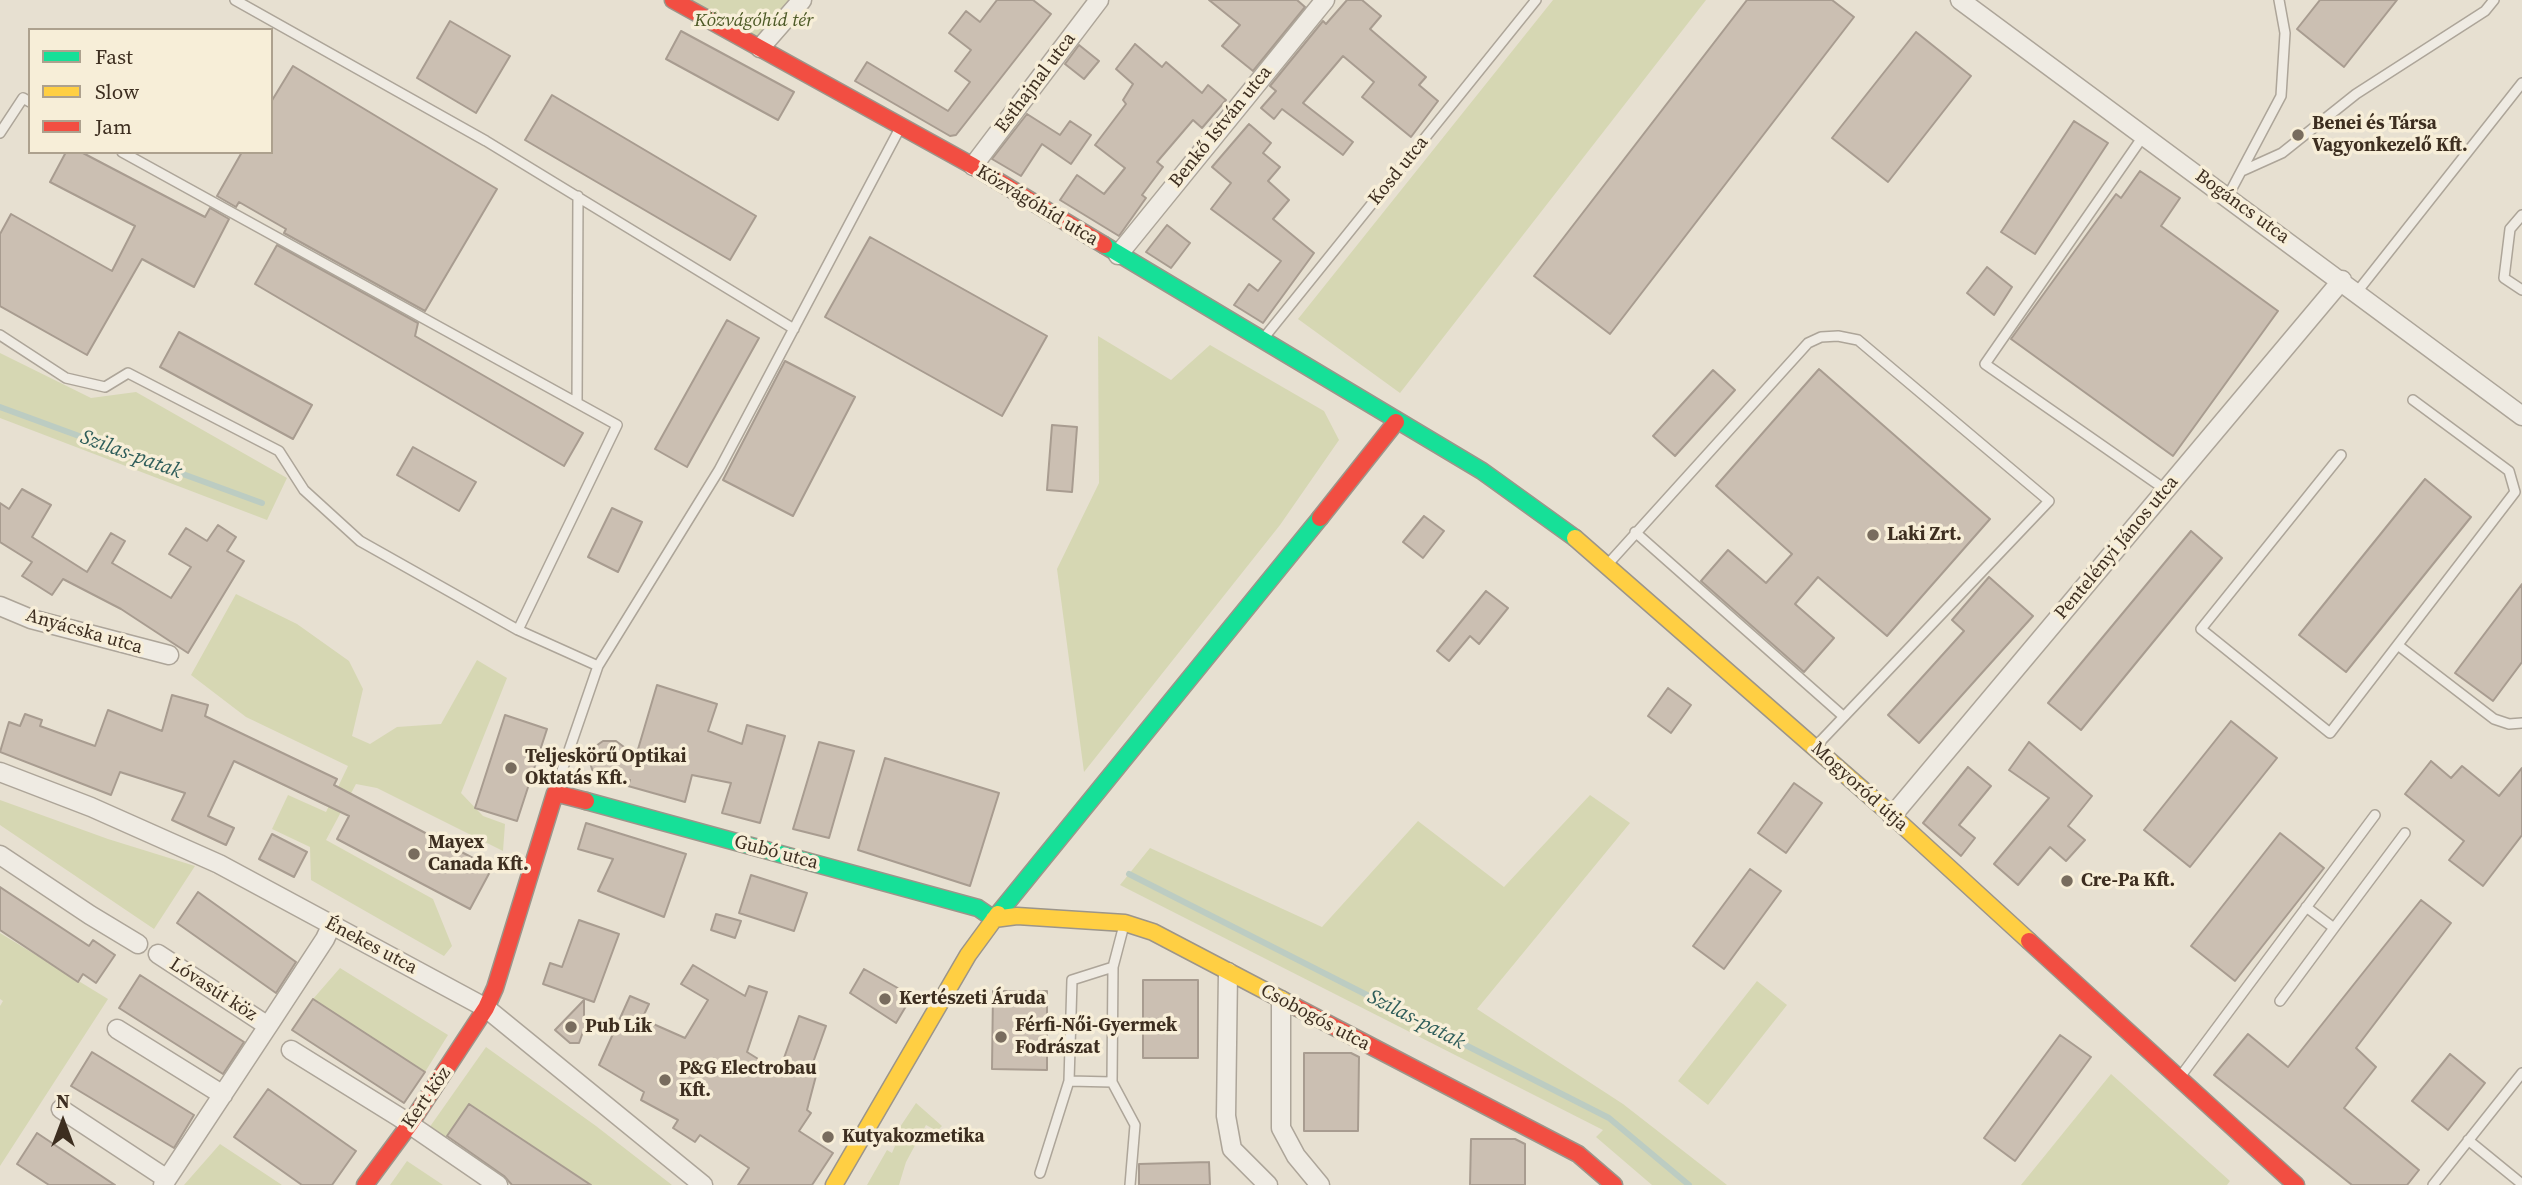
<!DOCTYPE html>
<html>
<head>
<meta charset="utf-8">
<style>
  body { margin:0 }
  #map { position:relative; width:2522px; height:1185px; overflow:hidden; background:#e7e0d1; font-family:"Source Serif 4",serif }
  canvas { display:block }
  .legend { position:absolute; left:28px; top:28px; width:245px; height:126px; box-sizing:border-box; background:#f7eed8; border:2px solid #ada18e; margin:0; padding:9px 12px; list-style:none; font-size:21px; color:#3d2e20 }
  .legend li { display:flex; align-items:center; gap:14px; height:35px }
  .legend b { width:35px; border:2px solid #ada18e }
  .north { position:absolute; left:28px; top:1087px; width:70px; height:70px; -webkit-text-stroke:5px #f7eed8; paint-order:stroke; rotate:0deg; font-size:19px; font-weight:700; line-height:28px; text-align:center; color:#3d2e20 }
  .north::after { content:''; display:block; margin:auto; width:24px; height:32px; background:#3d2e20; clip-path:polygon(50% 0,100% 100%,50% 72%,0 100%) }
</style>
</head>
<body>
<div id="map">
<canvas width="2522" height="1185"></canvas>
<ul class="legend">
<li><b style="height:9px;background:#16e098"></b>Fast</li>
<li><b style="height:9px;background:#ffcf43"></b>Slow</li>
<li><b style="height:9px;background:#f24e42"></b>Jam</li>
</ul>
<div class="north">N</div>
</div>
<script>
const ctx = document.querySelector('canvas').getContext('2d');
ctx.lineJoin = 'round';
function fillPath(path, color) {
  ctx.fillStyle = color;
  ctx.fill(path, 'evenodd');
}
function toPath(rows) {
  const path = new Path2D();
  for (const r of rows) {
    path.moveTo(r[0], r[1]);
    for (let i = 2; i < r.length; i += 2) path.lineTo(r[i], r[i + 1]);
  }
  return path;
}
function strokePath(path, color, width, dash) {
  ctx.strokeStyle = color;
  ctx.lineWidth = width;
  ctx.lineCap = dash ? 'butt' : 'round';
  ctx.setLineDash(dash || []);
  ctx.stroke(path);
}
function label(font, color, halo, rows, align = 'center') {
  ctx.font = font + ' "Source Serif 4",serif';
  ctx.lineWidth = 7;
  ctx.setLineDash([]);
  ctx.textBaseline = 'middle';
  ctx.strokeStyle = halo;
  ctx.fillStyle = color;
  for (const [text, x, y, turn = 0] of rows) {
    ctx.save();
    ctx.translate(x, y);
    ctx.rotate((+turn || 0) * Math.PI / 180);
    ctx.textAlign = isNaN(turn) ? turn : align;
    if (halo) ctx.strokeText(text, 0, 0);
    ctx.fillText(text, 0, 0);
    ctx.restore();
  }
}
fillPath(toPath([
  [673,0,802,0,760,48],
  [1553,0,1706,0,1400,393,1298,319],
  [1098,336,1171,380,1210,345,1324,411,1339,440,1280,525,1084,772,1057,569,1099,483],
  [0,353,91,398,136,392,287,478,267,520,0,418],
  [236,594,297,624,349,661,363,689,352,736,370,744,397,727,441,724,477,660,507,678,461,793,483,816,505,824,503,851,377,788,356,784,326,840,433,899,452,946,444,956,311,880,310,847,272,829,288,795,326,812,348,766,246,717,191,675],
  [1590,795,1630,823,1477,1009,1623,1104,1727,1185,1652,1185,1596,1137,1603,1130,1120,885,1150,848,1322,927,1418,821,1504,887],
  [0,800,108,839,195,866,154,929,0,825],
  [0,933,108,999,0,1166,0,1006,3,1001,0,999],
  [340,968,448,1035,425,1072,313,999],
  [1757,981,1787,1005,1708,1105,1678,1081],
  [486,1047,596,1126,672,1185,590,1185,469,1104,445,1140,429,1128],
  [2111,1074,2230,1181,2227,1185,2021,1185],
  [916,1103,942,1126,937,1131,926,1125,906,1162,899,1185,867,1185,887,1150,892,1153,895,1146,890,1142],
  [220,1144,282,1185,184,1185],
  [407,1161,443,1185,390,1185]
]), '#d6d7b3');
strokePath(toPath([
  [0,407,262,503],
  [1129,874,1609,1118,1689,1185]
]), '#bcccc2', 6);
const building = toPath([
  [997,0,1033,0,1051,14,956,135,950,136,855,81,867,62,948,111,970,82,955,71,971,50,949,33,966,11,980,22,997,0],
  [1209,0,1297,0,1305,7,1253,71,1222,46,1240,25,1209,0],
  [1347,0,1362,0,1381,16,1370,29,1426,77,1419,85,1438,101,1411,137,1362,97,1374,82,1343,56,1303,103,1353,142,1343,155,1282,109,1274,119,1261,108,1276,91,1270,86,1323,21,1326,24,1347,0],
  [1747,0,1832,0,1854,17,1610,334,1534,276,1747,0],
  [2320,0,2397,0,2344,67,2297,29,2320,0],
  [450,21,510,56,476,113,417,78,450,21],
  [681,31,794,92,778,120,666,59,681,31],
  [1916,32,1971,76,1888,182,1832,138,1916,32],
  [1135,44,1162,67,1166,62,1202,93,1208,85,1226,100,1202,128,1193,120,1157,162,1163,167,1142,195,1146,198,1119,236,1060,200,1077,175,1104,194,1125,168,1095,145,1126,104,1123,100,1133,84,1116,69,1135,44],
  [1079,45,1099,61,1084,79,1065,64,1079,45],
  [293,66,497,189,425,311,284,233,286,229,239,202,236,207,217,196,242,152,271,152,271,102,293,66],
  [552,95,756,216,730,260,525,140,552,95],
  [1027,114,1060,135,1070,121,1091,135,1071,164,1042,144,1021,176,992,159,1027,114],
  [2074,121,2108,143,2035,254,2001,232,2074,121],
  [1249,124,1271,143,1263,153,1280,167,1268,181,1289,200,1273,219,1314,253,1263,323,1234,305,1249,284,1258,291,1281,261,1211,209,1231,183,1212,167,1249,124],
  [66,152,81,152,205,217,210,208,229,219,194,287,142,259,87,355,0,306,0,234,11,214,112,271,135,226,50,182,66,152],
  [2140,171,2180,198,2161,226,2278,311,2173,456,2011,339,2116,194,2121,198,2140,171],
  [1167,225,1190,243,1171,268,1146,252,1167,225],
  [870,237,1047,336,1002,416,825,317,870,237],
  [277,245,418,323,415,336,583,433,564,466,255,284,277,245],
  [1987,267,2012,287,1994,315,1967,293,1987,267],
  [727,320,759,338,687,467,655,449,727,320],
  [179,332,312,405,293,439,160,367,179,332],
  [785,361,855,397,793,516,723,480,785,361],
  [1819,369,1990,519,1887,636,1818,577,1795,604,1834,638,1804,672,1701,581,1728,550,1766,583,1792,554,1716,486,1819,369],
  [1713,370,1735,390,1675,456,1653,436,1713,370],
  [1052,425,1077,427,1072,492,1047,490,1052,425],
  [413,447,476,482,459,511,397,475,413,447],
  [2425,479,2471,517,2346,672,2299,635,2425,479],
  [22,489,51,505,32,537,87,572,111,533,125,541,112,563,171,598,191,567,169,554,186,528,207,541,218,525,236,537,227,551,244,561,188,653,121,609,63,579,52,595,22,576,32,562,0,542,0,503,9,509,22,489],
  [612,508,642,522,618,572,588,557,612,508],
  [1424,516,1444,531,1423,558,1403,542,1424,516],
  [2191,531,2222,558,2081,730,2048,703,2191,531],
  [1989,577,2033,616,1919,743,1888,715,1964,631,1952,620,1989,577],
  [2522,584,2522,662,2493,701,2455,673,2522,584],
  [1486,591,1508,608,1479,644,1470,636,1449,661,1437,651,1486,591],
  [657,685,717,704,708,731,742,744,747,725,785,736,760,823,722,813,731,783,692,775,685,802,628,786,630,780,603,780,593,772,589,760,593,748,603,741,616,741,636,756,657,685],
  [1668,688,1691,705,1671,733,1648,716,1668,688],
  [172,695,208,705,205,716,337,779,334,785,492,868,470,909,337,839,349,816,234,761,208,816,234,828,226,845,172,820,185,793,120,772,111,795,0,752,9,722,20,726,25,714,42,720,40,726,95,746,108,710,162,731,172,695],
  [505,715,547,729,517,821,475,808,505,715],
  [2231,721,2277,758,2190,867,2144,830,2231,721],
  [819,742,854,751,829,838,793,829,819,742],
  [2029,742,2092,796,2068,826,2085,840,2066,861,2050,847,2018,885,1994,864,2049,798,2009,770,2029,742],
  [885,758,999,793,970,886,858,850,885,758],
  [2431,761,2451,778,2462,766,2499,796,2522,768,2522,835,2483,886,2449,860,2464,841,2405,794,2431,761],
  [1968,767,1991,786,1959,825,1975,838,1961,856,1923,823,1968,767],
  [1794,783,1822,803,1786,853,1758,833,1794,783],
  [586,823,686,854,664,917,598,891,613,859,578,849,586,823],
  [2280,833,2324,868,2235,981,2191,946,2280,833],
  [272,834,307,852,294,877,259,859,272,834],
  [1750,869,1781,891,1724,969,1693,946,1750,869],
  [751,875,807,893,794,931,739,913,751,875],
  [0,887,89,946,93,940,115,955,96,983,83,974,78,982,0,930,0,887],
  [198,892,296,962,276,993,177,923,198,892],
  [2421,900,2451,923,2356,1048,2376,1067,2344,1108,2419,1170,2407,1185,2352,1185,2214,1075,2248,1034,2288,1067,2421,900],
  [716,914,741,921,735,938,711,930,716,914],
  [579,920,619,934,594,1002,543,984,550,963,562,967,579,920],
  [693,965,745,996,749,986,767,992,747,1052,779,1072,799,1016,826,1026,810,1071,817,1072,807,1110,811,1113,799,1131,833,1153,812,1185,738,1185,749,1168,700,1135,695,1142,673,1128,678,1120,641,1100,644,1092,599,1065,630,996,649,1004,642,1019,685,1038,708,1000,681,984,693,965],
  [864,969,912,996,896,1023,850,993,864,969],
  [140,975,244,1042,223,1074,119,1008,140,975],
  [1143,980,1198,980,1198,1058,1143,1058,1143,980],
  [993,991,1047,991,1047,1070,992,1069,993,991],
  [313,999,425,1072,404,1103,292,1030,313,999],
  [584,1000,584,1029,579,1043,570,1043,555,1030,584,1000],
  [2060,1035,2091,1057,2015,1161,1984,1138,2060,1035],
  [92,1052,194,1115,174,1148,71,1086,92,1052],
  [1304,1053,1351,1053,1359,1057,1358,1131,1304,1131,1304,1053],
  [2450,1054,2485,1083,2448,1130,2412,1101,2450,1054],
  [268,1089,356,1151,332,1185,302,1185,234,1137,268,1089],
  [469,1104,505,1128,591,1185,512,1185,504,1176,447,1136,469,1104],
  [37,1133,115,1185,49,1185,17,1164,37,1133],
  [1471,1139,1515,1139,1525,1144,1525,1185,1470,1185,1471,1139],
  [1209,1162,1210,1185,1139,1185,1139,1164,1209,1162]
]);
fillPath(building, '#cbbfb2');
strokePath(building, '#a89c90', 2);
const lane = toPath([
  [235,0,486,141,794,329],
  [0,133,23,98,30,102],
  [2144,135,1985,364,2166,490],
  [122,152,617,425,518,630],
  [2242,171,2282,153,2356,94,2485,11,2494,0],
  [2228,196,2281,96,2285,33,2279,0],
  [2522,215,2510,229,2504,278,2522,290],
  [2357,292,2522,83],
  [0,335,66,378,105,387,128,373,279,451,304,490,360,541,518,630,598,666],
  [1263,339,1536,0],
  [577,403,578,196],
  [2341,455,2201,629,2330,733,2515,492,2509,471,2413,400],
  [1635,532,1843,716],
  [1608,564,1808,343,1821,337,1838,336,1858,340,2049,501,1816,746],
  [2399,646,2494,719,2509,724,2522,723],
  [555,791,598,666,719,470,900,128],
  [2306,907,2334,928,2405,833],
  [1124,925,1113,967,1112,1082,1135,1125,1130,1185],
  [2280,1001,2334,928],
  [2180,1077,2375,815],
  [1069,1081,1112,1082],
  [2468,1140,2522,1184],
  [1040,1173,1069,1081,1072,980,1113,967],
  [2433,1185,2522,1073]
]);
const street = toPath([
  [1960,0,2522,416],
  [760,48,802,0],
  [973,166,1099,0],
  [1118,255,1325,0],
  [0,606,31,619,169,655],
  [0,772,91,807,219,864,486,1008,703,1185],
  [1892,816,2342,280],
  [0,855,90,915,138,944],
  [158,954,268,1026,163,1185],
  [1228,972,1226,1116,1232,1149,1268,1185],
  [1281,1000,1281,1128,1296,1156,1320,1185],
  [268,1026,325,939,332,924],
  [117,1029,223,1095],
  [291,1050,399,1117,498,1185],
  [61,1109,167,1179]
]);
const fast = toPath([
  [1104,245,1482,471,1575,538],
  [586,801,978,908,994,919],
  [998,914,1320,518]
]);
const slow = toPath([
  [1575,538,1887,811,2029,941],
  [994,919,1017,916,1125,923,1153,932,1296,1007],
  [834,1185,968,955,998,914]
]);
const jam = toPath([
  [673,0,973,166,1104,245],
  [1320,518,1396,422],
  [2029,941,2296,1185],
  [1296,1007,1578,1154,1614,1185],
  [365,1185,410,1124,486,1008,495,988,555,793,586,801]
]);
strokePath(lane, '#ada599', 12);
strokePath(street, '#ada599', 21);
strokePath(fast, '#9c958a', 19);
strokePath(slow, '#9c958a', 19);
strokePath(jam, '#9c958a', 19);
strokePath(lane, '#efebe3', 9);
strokePath(street, '#efebe3', 18);
strokePath(fast, '#16e098', 16);
strokePath(slow, '#ffcf43', 16);
strokePath(jam, '#f24e42', 16);
for (const [x, y, r, color] of [
  [2298,135,7,"#786c5e"],
  [1873,535,7,"#786c5e"],
  [511,768,7,"#786c5e"],
  [414,854,7,"#786c5e"],
  [2067,881,7,"#786c5e"],
  [885,999,7,"#786c5e"],
  [571,1027,7,"#786c5e"],
  [1001,1037,7,"#786c5e"],
  [665,1080,7,"#786c5e"],
  [828,1137,7,"#786c5e"]
]) {
  const dot = new Path2D();
  dot.arc(x, y, r, 0, 2 * Math.PI);
  ctx.fillStyle = color;
  ctx.fill(dot);
  strokePath(dot, '#f7eed8', 2.5);
}
label('italic 19px', '#4d5a26', '#f7eed8', [
  ["Közvágóhíd tér",754,21]
]);
label('19px', '#3d2e20', '#f7eed8', [
  ["Esthajnal utca",1036,83,-53],
  ["Benkő István utca",1221,127,-51],
  ["Kosd utca",1399,171,-51],
  ["Közvágóhíd utca",1037,206,31],
  ["Bogáncs utca",2242,207,36],
  ["Pentelényi János utca",2117,548,-50],
  ["Anyácska utca",84,632,16],
  ["Mogyoród útja",1859,787,42],
  ["Gubó utca",776,853,15],
  ["Énekes utca",371,946,28],
  ["Lóvasút köz",213,990,33],
  ["Csobogós utca",1315,1018,28],
  ["Kert köz",427,1098,-55]
]);
label('bold 19px', '#3d2e20', '#f7eed8', [
  ["Benei és Társa",2312,124],
  ["Vagyonkezelő Kft.",2312,146],
  ["Laki Zrt.",1887,535],
  ["Teljeskörű Optikai",525,757],
  ["Oktatás Kft.",525,779],
  ["Mayex",428,843],
  ["Canada Kft.",428,865],
  ["Cre-Pa Kft.",2081,881],
  ["Kertészeti Áruda",899,999],
  ["Férfi-Női-Gyermek",1015,1026],
  ["Fodrászat",1015,1048],
  ["Pub Lik",585,1027],
  ["P&G Electrobau",679,1069],
  ["Kft.",679,1091],
  ["Kutyakozmetika",842,1137]
], 'left');
label('italic 21px', '#2f5d5a', '#f7eed8', [
  ["Szilas-patak",131,455,20],
  ["Szilas-patak",1416,1020,27]
]);
</script>
</body>
</html>
